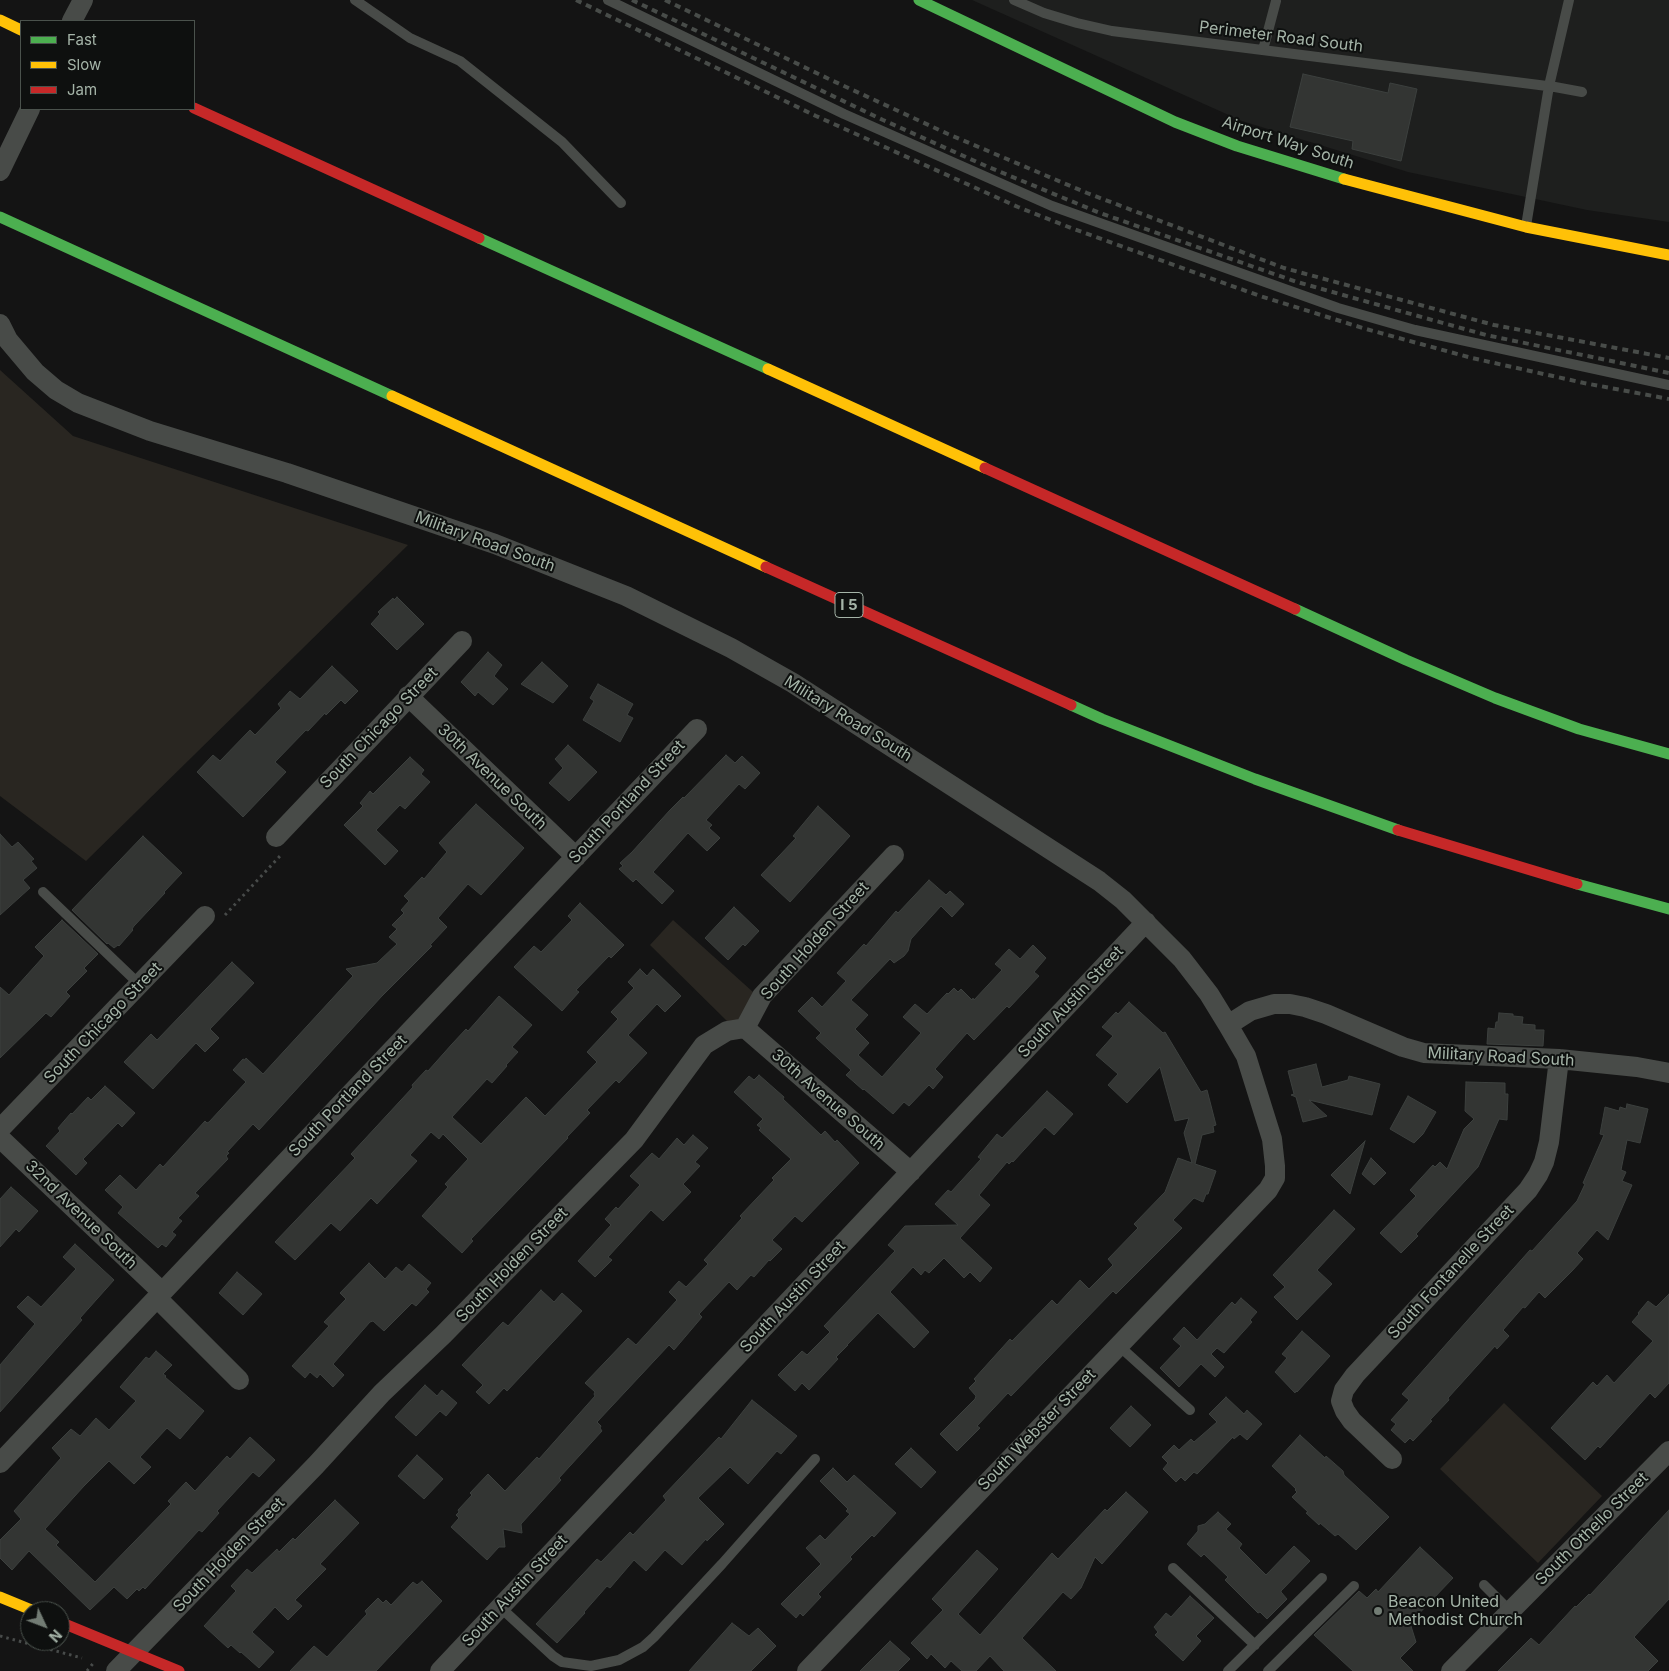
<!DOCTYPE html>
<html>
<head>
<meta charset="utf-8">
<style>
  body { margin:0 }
  #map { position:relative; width:1669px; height:1671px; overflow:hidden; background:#141414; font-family:Inter,sans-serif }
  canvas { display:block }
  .legend { position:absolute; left:20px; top:20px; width:175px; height:90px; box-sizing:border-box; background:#0e100f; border:1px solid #4a524c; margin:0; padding:6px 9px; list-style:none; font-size:15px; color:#a5b4a8 }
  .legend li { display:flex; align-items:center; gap:10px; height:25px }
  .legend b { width:25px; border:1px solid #4a524c }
  .north { position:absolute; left:20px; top:1601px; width:50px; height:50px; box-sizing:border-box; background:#0e100f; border:1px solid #4a524c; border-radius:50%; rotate:133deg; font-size:14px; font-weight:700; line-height:20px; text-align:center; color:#a5b4a8 }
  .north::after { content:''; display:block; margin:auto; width:18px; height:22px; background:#727c74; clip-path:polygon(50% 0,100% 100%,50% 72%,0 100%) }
</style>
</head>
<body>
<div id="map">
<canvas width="1669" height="1671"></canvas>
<ul class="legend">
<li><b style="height:6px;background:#4caf50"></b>Fast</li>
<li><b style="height:6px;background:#ffc107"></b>Slow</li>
<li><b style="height:6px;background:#c62828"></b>Jam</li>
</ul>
<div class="north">N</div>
</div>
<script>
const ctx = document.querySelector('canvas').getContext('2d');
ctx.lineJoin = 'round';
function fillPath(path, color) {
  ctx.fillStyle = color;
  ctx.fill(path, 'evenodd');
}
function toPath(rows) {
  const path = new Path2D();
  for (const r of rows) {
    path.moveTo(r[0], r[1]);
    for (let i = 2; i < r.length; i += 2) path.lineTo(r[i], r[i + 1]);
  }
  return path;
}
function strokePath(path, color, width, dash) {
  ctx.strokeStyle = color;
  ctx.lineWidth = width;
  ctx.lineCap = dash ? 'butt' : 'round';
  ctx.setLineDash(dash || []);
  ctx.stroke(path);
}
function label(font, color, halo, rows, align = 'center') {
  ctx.font = font + ' Inter,sans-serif';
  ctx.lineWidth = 4;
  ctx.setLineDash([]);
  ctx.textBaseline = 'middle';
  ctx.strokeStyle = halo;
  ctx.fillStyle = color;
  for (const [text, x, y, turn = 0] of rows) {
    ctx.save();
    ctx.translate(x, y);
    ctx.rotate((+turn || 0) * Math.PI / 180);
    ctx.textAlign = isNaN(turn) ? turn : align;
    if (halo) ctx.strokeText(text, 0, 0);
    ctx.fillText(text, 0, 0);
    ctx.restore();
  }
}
fillPath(toPath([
  [972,0,1669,0,1669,222,1587,210,1408,172,1242,121]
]), '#1e1f1e');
fillPath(toPath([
  [0,370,73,436,408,545,86,861,0,796],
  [673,920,753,992,746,1008,737,1024,731,1025,650,945],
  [1504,1403,1602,1496,1538,1563,1440,1469]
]), '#292621');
const building = toPath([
  [1303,74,1388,93,1390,83,1417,89,1401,161,1352,149,1353,141,1290,127,1303,74],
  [397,597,424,624,397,650,371,624,380,614,378,612,393,598,394,600,397,597],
  [488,652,502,665,494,676,508,689,493,705,478,692,475,696,461,682,488,652],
  [542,662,568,686,553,703,521,684,542,662],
  [332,666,358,691,345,704,341,700,326,715,325,713,308,731,306,730,275,762,286,772,243,817,197,772,213,755,220,761,250,730,255,735,281,708,278,704,290,691,300,699,332,666],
  [598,684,633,704,627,715,633,718,620,742,583,720,594,701,590,698,598,684],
  [568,745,597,772,569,801,549,783,563,768,555,759,568,745],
  [726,755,735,763,742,756,760,773,745,789,739,784,706,820,712,825,709,828,720,838,707,851,688,833,653,872,674,891,662,904,636,879,633,882,619,869,623,866,620,863,632,852,670,810,683,797,684,798,726,755],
  [410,757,424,770,421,774,430,782,405,809,400,805,376,830,398,851,385,865,344,825,363,806,360,803,370,791,373,794,410,757],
  [476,804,524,848,481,895,468,884,438,918,447,927,430,945,432,946,382,996,259,1130,253,1124,227,1152,229,1153,226,1156,228,1159,195,1193,199,1196,178,1218,182,1221,172,1232,176,1235,166,1247,162,1244,158,1248,118,1213,123,1207,105,1190,120,1175,136,1190,160,1164,163,1167,205,1121,207,1123,209,1122,246,1082,233,1070,243,1059,245,1060,246,1058,263,1074,353,976,346,969,377,963,397,944,389,937,397,929,392,925,404,913,401,910,409,901,404,896,422,877,424,879,447,852,439,843,476,804],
  [818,806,850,836,790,902,761,875,796,838,793,836,818,806],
  [0,834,12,847,18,842,34,859,31,861,37,868,23,880,30,888,0,915,0,834],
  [143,836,182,873,164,892,165,893,134,926,132,929,133,930,119,946,118,945,114,948,108,943,107,944,72,910,143,836],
  [929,880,946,895,950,891,964,904,952,917,941,906,911,939,908,951,904,956,894,963,890,959,851,1000,868,1015,855,1029,869,1043,858,1055,882,1077,921,1033,903,1017,915,1004,927,1014,947,993,948,994,954,988,958,992,961,989,972,1000,973,998,974,1000,1002,970,995,964,1009,949,1020,959,1033,945,1046,958,1034,972,1039,976,1009,1008,1007,1006,974,1040,967,1033,935,1069,943,1077,933,1089,929,1085,909,1106,904,1102,893,1114,864,1089,863,1090,846,1075,851,1070,816,1038,821,1033,798,1011,812,997,822,1007,846,981,837,973,864,944,866,946,896,911,898,913,929,880],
  [580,903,624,945,611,958,609,956,576,990,579,992,562,1011,514,967,534,946,541,952,572,920,568,916,580,903],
  [734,907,759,931,745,946,743,944,728,960,705,938,734,907],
  [62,920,98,954,84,968,87,971,66,992,70,996,51,1017,46,1013,0,1058,0,987,9,995,44,956,35,947,62,920],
  [232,962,254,983,210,1029,219,1038,205,1052,196,1043,153,1089,124,1062,151,1034,157,1040,232,962],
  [640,969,647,976,653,969,681,996,665,1012,657,1004,628,1035,647,1053,619,1083,616,1080,587,1110,590,1113,567,1137,568,1138,471,1239,473,1241,462,1253,422,1216,448,1187,445,1184,468,1159,443,1134,439,1139,431,1132,410,1155,417,1161,377,1204,371,1198,340,1231,331,1223,295,1260,275,1242,355,1158,351,1154,413,1087,412,1085,426,1070,428,1071,452,1044,466,1029,468,1031,499,996,532,1025,512,1047,518,1052,506,1065,507,1066,492,1083,487,1079,452,1117,481,1144,526,1097,545,1116,597,1062,587,1052,618,1019,611,1012,634,988,628,982,640,969],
  [1129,1002,1163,1033,1165,1032,1201,1092,1207,1090,1216,1125,1213,1126,1214,1132,1202,1135,1195,1164,1216,1171,1208,1194,1206,1194,1203,1202,1194,1198,1173,1220,1182,1228,1116,1294,1113,1291,1011,1396,1008,1393,977,1426,980,1428,957,1451,940,1434,975,1399,976,1396,969,1388,976,1381,974,1379,1010,1339,1012,1341,1052,1300,1057,1305,1080,1280,1089,1289,1113,1265,1108,1259,1138,1228,1134,1224,1165,1192,1178,1158,1192,1163,1184,1133,1189,1118,1175,1121,1160,1067,1127,1103,1108,1085,1118,1074,1096,1055,1113,1036,1102,1027,1116,1012,1118,1014,1129,1002],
  [1499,1013,1513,1014,1513,1016,1523,1017,1522,1024,1535,1025,1535,1030,1544,1030,1543,1046,1487,1044,1488,1028,1495,1029,1496,1022,1498,1022,1499,1013],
  [1316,1064,1322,1087,1348,1080,1349,1076,1380,1084,1372,1115,1309,1100,1327,1116,1303,1122,1296,1097,1291,1095,1294,1094,1288,1071,1316,1064],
  [759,1075,784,1097,783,1099,821,1135,825,1131,835,1142,837,1140,859,1163,802,1222,795,1216,772,1240,782,1249,770,1261,769,1260,754,1277,751,1275,737,1290,729,1282,699,1314,702,1317,674,1350,669,1345,597,1422,601,1426,600,1428,602,1431,559,1478,561,1480,521,1524,522,1533,503,1529,505,1547,499,1547,487,1560,451,1527,459,1518,456,1515,459,1512,458,1510,472,1495,470,1493,488,1474,505,1491,537,1457,539,1459,595,1396,594,1394,595,1392,585,1383,628,1338,636,1345,677,1300,669,1292,679,1281,686,1287,708,1264,704,1260,742,1218,740,1216,774,1180,772,1178,791,1159,759,1130,761,1128,757,1125,763,1119,734,1092,749,1076,754,1080,759,1075],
  [1466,1082,1505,1083,1505,1094,1508,1094,1507,1120,1499,1119,1478,1167,1416,1234,1418,1236,1401,1253,1380,1233,1416,1196,1410,1190,1433,1165,1435,1167,1440,1162,1447,1169,1464,1129,1474,1119,1465,1111,1466,1082],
  [105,1086,135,1113,122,1127,118,1123,83,1159,87,1163,76,1175,46,1146,60,1131,58,1128,71,1113,72,1114,88,1097,91,1100,105,1086],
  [1047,1091,1073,1114,1054,1135,1045,1127,1013,1162,1012,1161,1009,1164,1007,1162,979,1195,990,1205,960,1238,992,1268,980,1282,970,1272,964,1278,944,1258,929,1273,925,1270,921,1275,913,1267,890,1292,929,1332,914,1348,878,1313,847,1345,848,1345,836,1357,838,1359,809,1390,802,1383,795,1391,778,1375,802,1351,807,1355,830,1332,824,1326,895,1251,888,1245,905,1226,958,1225,935,1204,948,1190,951,1192,981,1159,978,1157,997,1134,1002,1138,1047,1091],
  [1408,1096,1436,1112,1423,1134,1414,1143,1390,1129,1408,1096],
  [1627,1104,1648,1109,1640,1143,1627,1140,1621,1170,1626,1172,1622,1181,1632,1185,1608,1240,1597,1230,1577,1253,1583,1259,1572,1271,1545,1298,1539,1292,1525,1308,1523,1307,1503,1330,1509,1336,1497,1349,1495,1346,1448,1398,1449,1400,1430,1420,1432,1421,1413,1441,1410,1438,1405,1443,1391,1430,1396,1424,1391,1420,1409,1400,1402,1394,1530,1250,1532,1251,1577,1201,1585,1184,1583,1183,1604,1135,1600,1134,1605,1107,1619,1111,1620,1107,1626,1109,1627,1104],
  [693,1135,708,1148,695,1162,700,1166,683,1184,691,1192,663,1221,651,1210,608,1257,612,1260,595,1277,578,1261,611,1225,605,1219,616,1207,618,1209,640,1185,630,1176,652,1153,659,1159,677,1138,684,1145,693,1135],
  [1365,1141,1350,1194,1331,1175,1365,1141],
  [1371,1158,1386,1173,1374,1185,1362,1174,1371,1158],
  [11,1187,38,1211,19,1232,16,1229,0,1247,0,1199,11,1187],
  [1334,1210,1355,1229,1317,1270,1332,1284,1297,1320,1274,1297,1285,1287,1273,1275,1334,1210],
  [75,1244,114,1280,80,1318,82,1320,0,1412,0,1365,35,1324,17,1307,28,1296,41,1307,76,1269,63,1257,75,1244],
  [369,1263,385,1279,396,1267,402,1272,409,1264,431,1283,426,1289,429,1292,416,1306,412,1303,384,1331,373,1321,370,1322,333,1364,344,1375,333,1387,320,1374,317,1378,310,1372,305,1378,292,1366,329,1326,324,1322,346,1299,340,1293,369,1263],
  [237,1272,262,1294,243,1315,219,1293,237,1272],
  [541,1290,554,1302,562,1293,582,1311,507,1391,504,1388,489,1404,476,1392,483,1385,462,1365,503,1322,508,1326,541,1290],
  [1669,1294,1669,1383,1655,1398,1650,1393,1600,1448,1598,1446,1585,1460,1551,1428,1593,1382,1597,1386,1607,1375,1614,1383,1653,1341,1632,1322,1639,1314,1638,1313,1648,1301,1656,1307,1669,1294],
  [1241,1298,1257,1312,1250,1320,1252,1322,1224,1353,1217,1348,1211,1354,1224,1367,1215,1377,1201,1364,1179,1387,1160,1368,1181,1346,1173,1339,1184,1327,1197,1340,1232,1302,1235,1305,1241,1298],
  [1302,1331,1330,1356,1297,1392,1296,1391,1295,1393,1275,1372,1287,1358,1282,1354,1302,1331],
  [156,1351,172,1365,163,1374,166,1376,165,1377,204,1411,180,1439,167,1428,140,1457,151,1467,134,1484,109,1461,84,1486,45,1529,59,1542,56,1545,95,1582,171,1504,168,1501,186,1482,195,1491,227,1456,230,1459,250,1437,275,1460,259,1477,253,1472,217,1511,219,1513,212,1521,202,1532,199,1530,145,1589,143,1587,139,1591,137,1589,127,1599,114,1587,90,1610,29,1551,12,1570,0,1558,0,1540,21,1519,14,1511,61,1458,52,1448,71,1429,80,1436,96,1418,109,1430,136,1401,120,1387,146,1357,149,1359,156,1351],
  [425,1385,437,1396,442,1390,457,1403,446,1416,440,1411,416,1436,395,1417,425,1385],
  [1226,1397,1244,1414,1247,1410,1262,1424,1247,1440,1240,1434,1234,1439,1233,1437,1197,1474,1194,1472,1185,1481,1181,1477,1176,1482,1163,1469,1168,1463,1162,1457,1174,1445,1179,1450,1191,1439,1194,1442,1217,1422,1209,1414,1226,1397],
  [752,1400,797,1436,781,1454,777,1451,748,1484,730,1467,698,1498,724,1524,707,1541,706,1539,682,1565,665,1550,646,1571,634,1560,610,1588,607,1586,584,1612,585,1613,557,1643,536,1624,597,1559,601,1562,630,1532,633,1535,666,1500,663,1496,719,1437,721,1439,752,1400],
  [1131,1406,1151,1425,1130,1447,1110,1428,1131,1406],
  [1300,1435,1325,1458,1326,1456,1343,1471,1344,1475,1389,1517,1356,1550,1338,1534,1335,1536,1320,1523,1319,1525,1306,1513,1308,1512,1292,1497,1297,1492,1295,1490,1296,1489,1272,1466,1300,1435],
  [911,1448,936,1472,921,1488,895,1464,911,1448],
  [417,1455,443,1479,424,1499,398,1476,417,1455],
  [833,1468,847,1482,854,1475,896,1513,874,1537,872,1535,850,1557,852,1559,818,1594,821,1597,803,1616,800,1613,796,1618,781,1604,821,1564,806,1548,820,1535,825,1540,850,1514,846,1511,848,1509,820,1481,833,1468],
  [1126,1492,1148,1512,1102,1564,1095,1557,1081,1588,1071,1599,1063,1592,1022,1638,1056,1671,1004,1671,990,1656,976,1671,962,1671,951,1661,945,1668,931,1654,927,1659,911,1643,943,1610,932,1599,977,1550,998,1569,958,1614,980,1635,1052,1553,1058,1559,1105,1509,1107,1511,1126,1492],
  [335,1500,359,1523,320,1564,326,1569,295,1600,302,1606,288,1620,275,1607,252,1632,274,1652,259,1668,241,1652,240,1653,231,1645,228,1648,204,1626,236,1591,231,1586,247,1569,252,1573,277,1549,279,1552,293,1538,295,1540,335,1500],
  [1669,1510,1669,1599,1634,1637,1658,1661,1648,1671,1498,1671,1531,1638,1539,1645,1575,1606,1576,1607,1589,1594,1590,1595,1669,1510],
  [1218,1512,1231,1524,1226,1529,1242,1544,1239,1548,1266,1575,1294,1546,1310,1561,1281,1591,1281,1592,1287,1599,1267,1619,1260,1612,1258,1613,1225,1580,1228,1577,1204,1554,1201,1557,1187,1544,1198,1531,1198,1526,1205,1524,1218,1512],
  [1420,1547,1453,1578,1410,1623,1416,1642,1400,1658,1413,1671,1353,1671,1314,1635,1359,1591,1367,1598,1376,1589,1378,1592,1420,1547],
  [422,1581,442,1601,376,1671,290,1671,314,1646,327,1657,367,1614,365,1611,378,1598,383,1603,386,1600,391,1605,413,1582,417,1585,422,1581],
  [1190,1596,1214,1618,1196,1636,1201,1641,1183,1661,1155,1635,1158,1632,1154,1627,1166,1613,1171,1617,1190,1596],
  [732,1623,749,1636,758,1628,776,1646,751,1671,689,1671,732,1623],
  [890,1641,910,1659,898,1671,860,1671,890,1641]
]);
fillPath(building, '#333533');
strokePath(building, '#3c403e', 1);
strokePath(toPath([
  [225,915,280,856],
  [0,1636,82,1658],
  [87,1671,95,1661]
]), '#484b4a', 3, [2.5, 4]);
strokePath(toPath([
  [355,0,410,38,460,61,562,142,621,203],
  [608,0,844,114,1052,206,1338,308,1415,330,1669,385],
  [1014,0,1044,13,1077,23,1112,31,1555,87,1582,92],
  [1263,50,1276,1],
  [1526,226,1549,86,1569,0],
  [43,892,140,985],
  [1118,1345,1190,1410],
  [1173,1568,1255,1645],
  [1484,1585,1510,1611],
  [500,1607,553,1656,562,1662,591,1666,619,1660,643,1647,654,1637,722,1564,815,1459],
  [1228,1671,1322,1578],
  [1268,1671,1354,1586]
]), '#484b48', 10);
strokePath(toPath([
  [72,21,83,0],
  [0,171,30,109],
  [0,324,8,340,35,372,56,390,78,403,150,431,287,473,495,544,626,596,731,648,793,683,1099,881,1123,900,1182,959,1209,994,1228,1025,1246,1056,1272,1139,1275,1166,1275,1178,1268,1190,807,1671],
  [408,696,576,857],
  [276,837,462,641],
  [1228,1025,1250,1011,1274,1004,1290,1004,1305,1007,1326,1014,1403,1047,1424,1053,1559,1059,1637,1067,1669,1073],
  [745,1028,911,1172],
  [0,1129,205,916],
  [0,1138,162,1292],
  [157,1298,239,1380],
  [1392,1459,1352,1421,1345,1411,1341,1401,1344,1390,1355,1375,1528,1190,1538,1175,1544,1162,1549,1142,1559,1059],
  [0,1463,697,729],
  [116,1671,316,1465,382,1393,443,1335,634,1140,704,1045,727,1031,745,1028,762,996,894,855],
  [440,1671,1146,922],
  [1451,1671,1669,1451]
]), '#484b48', 20);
strokePath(toPath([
  [919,0,1175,122,1237,146,1344,179],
  [0,217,392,396],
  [479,238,768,369],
  [1295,609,1406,660,1495,698,1579,729,1669,754],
  [1071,705,1102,719,1255,779,1398,830],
  [1577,884,1669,909]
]), '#4caf50', 11);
strokePath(toPath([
  [0,20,21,30],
  [1344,179,1526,227,1669,255],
  [768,369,985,468],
  [392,396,766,567],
  [0,1597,34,1611]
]), '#ffc107', 11);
strokePath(toPath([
  [194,108,479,238],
  [985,468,1295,609],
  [766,567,1071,705],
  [1398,830,1577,884],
  [60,1622,179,1671]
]), '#c62828', 11);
strokePath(toPath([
  [576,0,816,116,1018,207,1071,228,1260,296,1366,329,1472,358,1584,383,1669,399],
  [632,0,883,120,986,166,1100,213,1297,282,1368,302,1486,335,1669,373],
  [665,0,829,79,948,134,1087,193,1284,268,1494,325,1669,358]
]), '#484c49', 4, [6, 5]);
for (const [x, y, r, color] of [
  [1378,1611,5,"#727c74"]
]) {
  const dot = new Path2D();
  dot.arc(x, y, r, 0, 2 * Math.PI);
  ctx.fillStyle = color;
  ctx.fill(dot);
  strokePath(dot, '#0e100f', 2);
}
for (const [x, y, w] of [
  [849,605,28]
]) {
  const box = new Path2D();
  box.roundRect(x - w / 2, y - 12.5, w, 25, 4);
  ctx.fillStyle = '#0e100f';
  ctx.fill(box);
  strokePath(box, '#a5b4a8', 1);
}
label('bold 15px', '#a5b4a8', null, [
  ["I 5",849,605]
]);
label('16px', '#a5b4a8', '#0e100f', [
  ["Perimeter Road South",1281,37,7],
  ["Airport Way South",1288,143,18],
  ["Military Road South",485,542,20],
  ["Military Road South",848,719,32],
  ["South Chicago Street",379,728,-46],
  ["30th Avenue South",492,777,44],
  ["South Portland Street",627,802,-47],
  ["South Holden Street",815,941,-48],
  ["South Austin Street",1071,1002,-47],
  ["South Chicago Street",103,1023,-46],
  ["Military Road South",1501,1057,3],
  ["South Portland Street",348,1096,-46],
  ["30th Avenue South",828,1100,41],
  ["32nd Avenue South",81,1215,44],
  ["South Holden Street",512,1265,-46],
  ["South Fontanelle Street",1451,1272,-47],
  ["South Austin Street",793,1297,-47],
  ["South Webster Street",1037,1430,-46],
  ["South Othello Street",1592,1529,-45],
  ["South Holden Street",229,1555,-46],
  ["South Austin Street",515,1591,-47]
]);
label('16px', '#a5b4a8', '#0e100f', [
  ["Beacon United",1388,1602],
  ["Methodist Church",1388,1620]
], 'left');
</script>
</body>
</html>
